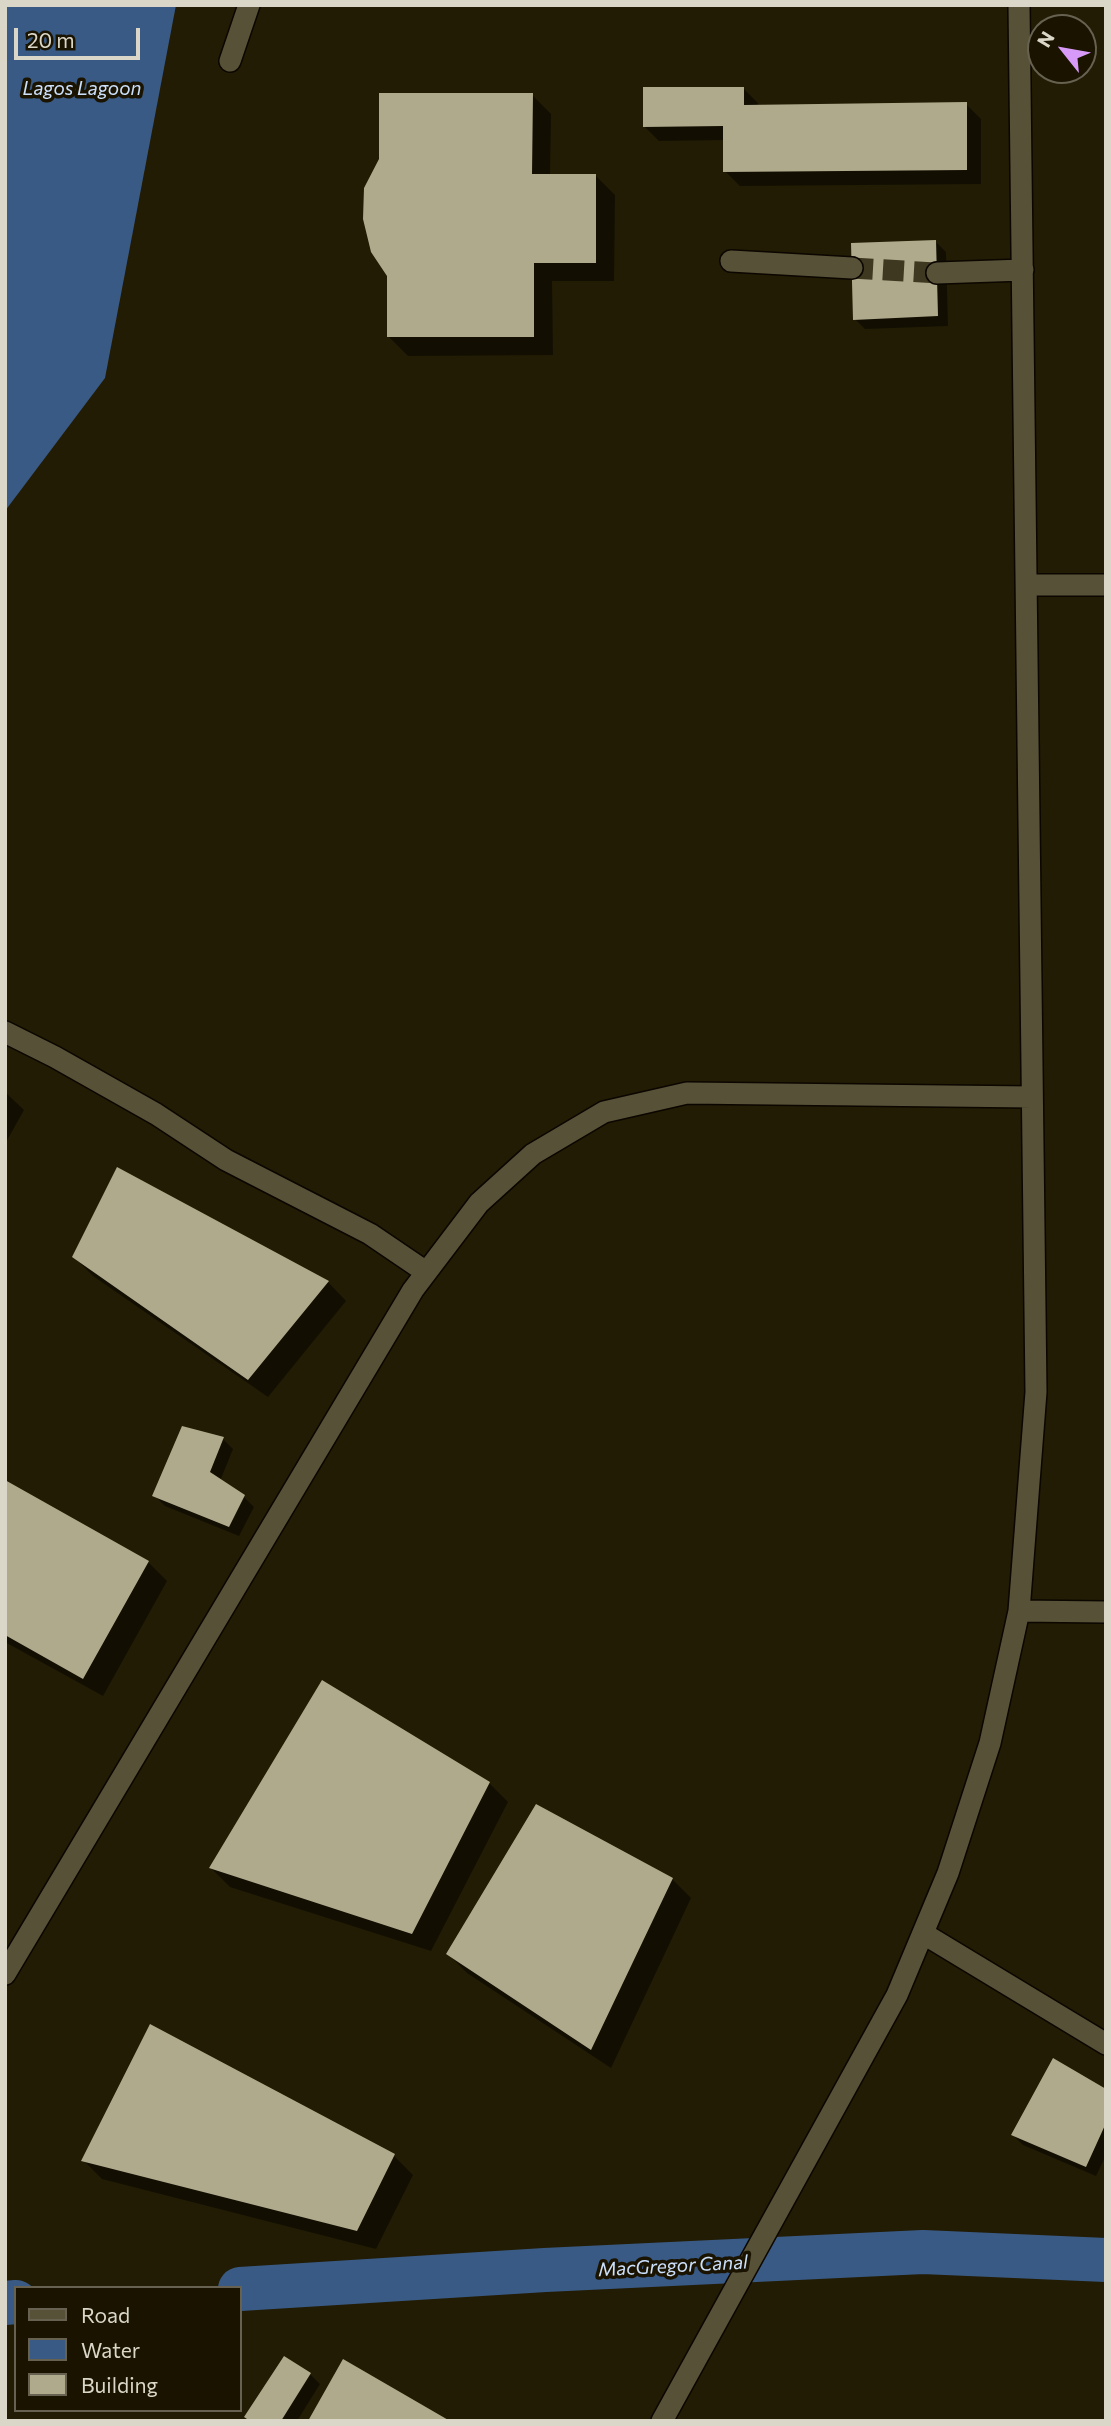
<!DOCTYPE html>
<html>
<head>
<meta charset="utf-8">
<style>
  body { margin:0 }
  #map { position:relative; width:1111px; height:2426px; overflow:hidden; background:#221c04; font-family:Commissioner,sans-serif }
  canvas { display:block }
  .frame { position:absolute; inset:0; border:7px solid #dad7c8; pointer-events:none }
  .legend { position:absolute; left:14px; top:2286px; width:228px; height:126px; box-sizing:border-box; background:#191300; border:2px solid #666150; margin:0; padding:9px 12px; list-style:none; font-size:21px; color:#dad7c8 }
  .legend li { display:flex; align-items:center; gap:14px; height:35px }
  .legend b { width:35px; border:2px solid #666150 }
  .north { position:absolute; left:1027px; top:14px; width:70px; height:70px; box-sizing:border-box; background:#191300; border:2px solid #666150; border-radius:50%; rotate:301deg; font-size:19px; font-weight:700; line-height:28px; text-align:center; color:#dad7c8 }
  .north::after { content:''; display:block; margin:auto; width:24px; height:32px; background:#d89af8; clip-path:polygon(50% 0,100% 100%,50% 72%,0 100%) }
  .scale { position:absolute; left:14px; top:28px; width:126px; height:32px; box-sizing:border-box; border:4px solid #dad7c8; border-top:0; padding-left:9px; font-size:21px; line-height:24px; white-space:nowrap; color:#dad7c8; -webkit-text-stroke:5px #191300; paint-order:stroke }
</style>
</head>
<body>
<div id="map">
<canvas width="1111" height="2426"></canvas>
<div class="frame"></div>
<ul class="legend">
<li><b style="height:9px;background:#575137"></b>Road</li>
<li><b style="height:19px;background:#3a5a86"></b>Water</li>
<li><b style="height:19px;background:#b0aa8d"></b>Building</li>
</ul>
<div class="north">N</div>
<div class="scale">20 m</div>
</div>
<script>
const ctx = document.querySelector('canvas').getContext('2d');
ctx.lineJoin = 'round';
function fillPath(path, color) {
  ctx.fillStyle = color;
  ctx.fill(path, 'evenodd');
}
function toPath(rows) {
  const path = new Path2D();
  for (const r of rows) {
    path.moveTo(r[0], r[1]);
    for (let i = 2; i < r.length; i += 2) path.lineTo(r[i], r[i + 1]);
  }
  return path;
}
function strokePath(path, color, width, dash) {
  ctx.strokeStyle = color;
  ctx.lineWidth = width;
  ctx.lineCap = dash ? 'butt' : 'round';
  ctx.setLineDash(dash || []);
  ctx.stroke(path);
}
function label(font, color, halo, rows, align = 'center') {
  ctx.font = font + ' Commissioner,sans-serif';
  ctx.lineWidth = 7;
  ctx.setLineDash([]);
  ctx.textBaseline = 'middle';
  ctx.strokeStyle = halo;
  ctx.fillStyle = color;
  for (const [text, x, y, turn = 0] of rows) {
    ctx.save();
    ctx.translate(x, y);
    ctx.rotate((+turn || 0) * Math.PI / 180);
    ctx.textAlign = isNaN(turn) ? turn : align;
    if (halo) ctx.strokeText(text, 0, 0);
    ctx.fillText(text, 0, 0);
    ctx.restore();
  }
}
fillPath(toPath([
  [5,5,176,5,105,378,5,511]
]), '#3a5a86');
fillPath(toPath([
  [743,88,758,103,758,106,966,104,981,119,981,184,740,186,725,171,725,140,659,141,644,126],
  [532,95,551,114,550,176,596,176,615,195,614,281,552,281,553,355,408,356,389,337],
  [936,242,946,252,948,326,865,329,855,319],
  [5,1092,24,1110,5,1144],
  [74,1257,328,1282,346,1301,268,1397,93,1276],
  [183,1428,223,1439,233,1449,220,1481,244,1497,254,1507,239,1536,165,1506,155,1496],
  [5,1482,148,1562,167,1581,103,1696,5,1642],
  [489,1783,508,1802,431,1951,230,1887,211,1868],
  [672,1879,691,1898,611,2068,467,1973,448,1954],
  [151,2026,394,2156,413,2175,376,2249,102,2179,83,2160],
  [1106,2091,1106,2155,1096,2176,1023,2145,1013,2135],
  [310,2374,320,2384,297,2421,250,2421]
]), '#0007');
strokePath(toPath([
  [240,2289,545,2270,923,2252,1106,2260],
  [5,2303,16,2302]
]), '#3a5a86', 44);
fillPath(toPath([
  [643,87,744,87,744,105,967,102,967,170,723,172,723,126,643,127],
  [379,93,533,93,532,174,596,174,596,263,534,263,534,337,387,337,387,276,371,252,363,219,364,188,379,159],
  [936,240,938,316,853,320,851,243],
  [117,1167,329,1281,248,1380,72,1257],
  [182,1426,224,1437,210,1472,245,1495,229,1527,152,1496],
  [5,1480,149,1561,83,1679,5,1635],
  [322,1680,490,1782,412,1934,209,1868],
  [536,1804,673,1878,591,2050,446,1954],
  [150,2024,395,2154,357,2231,81,2161],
  [1053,2058,1106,2089,1106,2123,1086,2167,1011,2135],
  [284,2356,311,2373,281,2421,250,2421,244,2417],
  [343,2359,450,2421,308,2421]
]), '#b0aa8d');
strokePath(toPath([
  [852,268,937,273]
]), '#3e3821', 21, [21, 10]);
const lane = toPath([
  [230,61,249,5]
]);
const street = toPath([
  [731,261,852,268],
  [937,273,1023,270],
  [1027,585,1106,585],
  [5,1032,55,1057,156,1114,226,1160,370,1234,426,1272],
  [1019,1611,1106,1612],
  [924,1934,1106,2044],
  [5,1974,413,1290,479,1203,533,1154,604,1112,687,1093,1032,1097],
  [662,2421,897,1995,948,1873,990,1743,1019,1611,1036,1392,1019,5]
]);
strokePath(lane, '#0b0600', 24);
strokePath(street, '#0b0600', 24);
strokePath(lane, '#575137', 21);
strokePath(street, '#575137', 21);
label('italic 19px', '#cce0fc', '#191300', [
  ["Lagos Lagoon",82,89],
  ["MacGregor Canal",673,2266,-3]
]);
</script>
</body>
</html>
